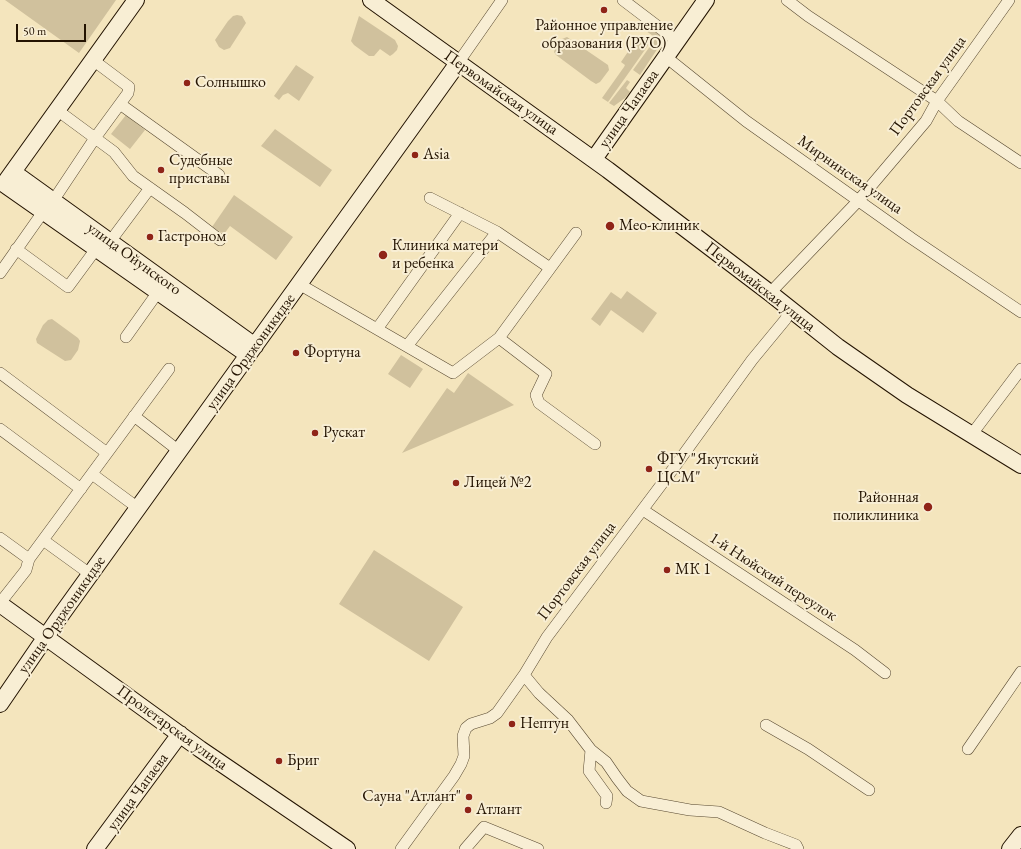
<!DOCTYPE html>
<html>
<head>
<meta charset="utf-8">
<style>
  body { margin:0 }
  #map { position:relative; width:1021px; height:849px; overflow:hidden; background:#f4e5bd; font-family:"EB Garamond",serif }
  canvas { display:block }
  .scale { position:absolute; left:16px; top:24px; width:70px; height:18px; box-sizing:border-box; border:2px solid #231301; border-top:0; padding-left:5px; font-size:12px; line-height:14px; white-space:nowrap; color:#231301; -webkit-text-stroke:3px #f8eed4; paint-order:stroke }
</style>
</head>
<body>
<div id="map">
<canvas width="1021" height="849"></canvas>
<div class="scale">50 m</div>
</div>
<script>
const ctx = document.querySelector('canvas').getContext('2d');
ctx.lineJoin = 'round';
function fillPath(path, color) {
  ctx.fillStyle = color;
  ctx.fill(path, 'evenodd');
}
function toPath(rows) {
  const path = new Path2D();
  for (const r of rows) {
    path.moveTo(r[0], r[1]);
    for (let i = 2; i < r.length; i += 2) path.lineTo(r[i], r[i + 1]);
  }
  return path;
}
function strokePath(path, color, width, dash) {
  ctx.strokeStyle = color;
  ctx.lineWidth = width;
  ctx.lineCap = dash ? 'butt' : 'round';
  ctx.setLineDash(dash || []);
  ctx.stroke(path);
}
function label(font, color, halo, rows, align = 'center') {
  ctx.font = font + ' "EB Garamond",serif';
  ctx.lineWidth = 4;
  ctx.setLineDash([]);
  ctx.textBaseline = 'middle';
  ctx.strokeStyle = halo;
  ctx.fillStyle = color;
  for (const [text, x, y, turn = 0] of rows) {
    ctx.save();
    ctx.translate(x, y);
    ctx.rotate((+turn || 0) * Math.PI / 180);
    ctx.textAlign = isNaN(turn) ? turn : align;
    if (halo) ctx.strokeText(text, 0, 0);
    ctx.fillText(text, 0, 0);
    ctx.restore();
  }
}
fillPath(toPath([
  [5,0,116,0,79,53],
  [237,15,242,16,246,23,230,48,224,50,219,47,215,40,228,21,233,16],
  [359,16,395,40,398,46,397,50,393,54,390,56,380,49,374,56,369,56,354,45,351,41],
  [650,25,666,36,640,75,633,70,656,38,646,31],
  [567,37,608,65,609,70,600,82,596,84,591,81,556,55,554,52,556,46,562,39],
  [638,37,649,44,630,71,624,67,625,65,621,62],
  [296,65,314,77,299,101,288,93,283,95,279,100,274,96],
  [624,67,630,71,608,102,602,98],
  [627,80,630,82,626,88,630,92,625,98,614,106,609,103],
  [126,115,145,130,130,149,111,134],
  [275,129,332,170,320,187,261,146],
  [234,195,293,237,276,260,230,226,224,234,212,227],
  [627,291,657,313,643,333,611,310,600,326,591,319,611,292,621,299],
  [52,319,78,338,80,341,78,350,71,360,65,361,37,343,36,339,43,325,48,320],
  [401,355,423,369,410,388,388,374],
  [468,373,514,405,402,453,447,388,454,393],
  [374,550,463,607,429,661,339,604]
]), '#d0c19d');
const street = toPath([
  [623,0,677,41],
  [787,0,808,16,937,101,958,121,1021,163],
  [666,57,746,121,911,238,1021,312],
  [458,63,502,0],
  [120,104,219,175],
  [57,110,114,152,133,176,185,213,220,240],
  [430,198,497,232,550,268],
  [53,201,95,138,128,93,129,87,93,60],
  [106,247,150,188],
  [16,249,68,287,96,249],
  [0,273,43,212],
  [299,284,453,373,499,338,576,233],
  [770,293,859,200,926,121,937,101,1009,0],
  [377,329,460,213],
  [126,337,158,292],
  [499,338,546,374,536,395,539,403,595,444],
  [407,346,497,232],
  [0,373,107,453],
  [134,416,179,451],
  [0,429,81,489],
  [972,434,1021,369],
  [92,474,138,508],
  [643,510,855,650,885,673],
  [0,538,29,559],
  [43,540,90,574],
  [0,603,26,570,29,559,169,369],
  [524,675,539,693,568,720,591,750,606,762,617,778,627,791,641,801,690,810,719,812,765,833,796,845,798,849],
  [766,725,808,749,869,790],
  [968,749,1021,672],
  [591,750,589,771,607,796,606,803],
  [401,849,454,776,461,764,464,756,463,736,466,728,471,724,490,718,497,713,524,675,547,637,673,469,752,360,785,320,791,309],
  [465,849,484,827,538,849]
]);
const secondary = toPath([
  [371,0,608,170,770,293,838,347,907,395,1021,465],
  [594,159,706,0],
  [13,172,255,346],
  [7,180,136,0],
  [4,184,248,355],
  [0,604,200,749,347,849],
  [0,704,56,622,458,63],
  [95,849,180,734],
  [1010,849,1021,835]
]);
strokePath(street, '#574830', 12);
strokePath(secondary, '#231301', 18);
strokePath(street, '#f8eed4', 11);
strokePath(secondary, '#f8eed4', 16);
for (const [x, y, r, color] of [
  [604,10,4,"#8f2418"],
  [187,83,4,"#8f2418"],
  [415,155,4,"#8f2418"],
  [161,170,4,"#8f2418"],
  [610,226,5,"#8f2418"],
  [150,237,4,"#8f2418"],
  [383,255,5,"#8f2418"],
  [296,353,4,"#8f2418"],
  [315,433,4,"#8f2418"],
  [649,469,4,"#8f2418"],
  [456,483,4,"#8f2418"],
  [928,507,5,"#8f2418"],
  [667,570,4,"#8f2418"],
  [512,724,4,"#8f2418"],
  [279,761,4,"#8f2418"],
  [469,797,4,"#8f2418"],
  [468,810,4,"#8f2418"]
]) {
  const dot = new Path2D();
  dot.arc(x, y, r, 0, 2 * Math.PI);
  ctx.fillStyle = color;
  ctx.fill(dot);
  strokePath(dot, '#f8eed4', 1.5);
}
label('16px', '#231301', '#f8eed4', [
  ["Районное управление",604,26,"center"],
  ["образования (РУО)",604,44,"center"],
  ["Солнышко",195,83],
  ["Asia",423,155],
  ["Судебные",169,161],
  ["приставы",169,179],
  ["Мео-клиник",619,226],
  ["Гастроном",158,237],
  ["Клиника матери",392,246],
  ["и ребенка",392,264],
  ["Фортуна",304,353],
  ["Рускат",323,433],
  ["ФГУ \"Якутский",657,460],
  ["ЦСМ\"",657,478],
  ["Лицей №2",464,483],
  ["Районная",919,498,"right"],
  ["поликлиника",919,516,"right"],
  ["МК 1",675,570],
  ["Нептун",520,724],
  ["Бриг",287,761],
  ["Сауна \"Атлант\"",461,797,"right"],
  ["Атлант",476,810]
], 'left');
label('16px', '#231301', '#f8eed4', [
  ["Портовская улица",928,86,-54],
  ["Первомайская улица",501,93,35],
  ["улица Чапаева",629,109,-55],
  ["Мирнинская улица",850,175,35],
  ["улица Ойунского",134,259,36],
  ["Первомайская улица",760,287,38],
  ["улица Орджоникидзе",251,352,-54],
  ["Портовская улица",577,571,-53],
  ["1-й Нюйский переулок",773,577,33],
  ["улица Орджоникидзе",62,615,-55],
  ["Пролетарская улица",172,728,36],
  ["улица Чапаева",138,792,-54]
]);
</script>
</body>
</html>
